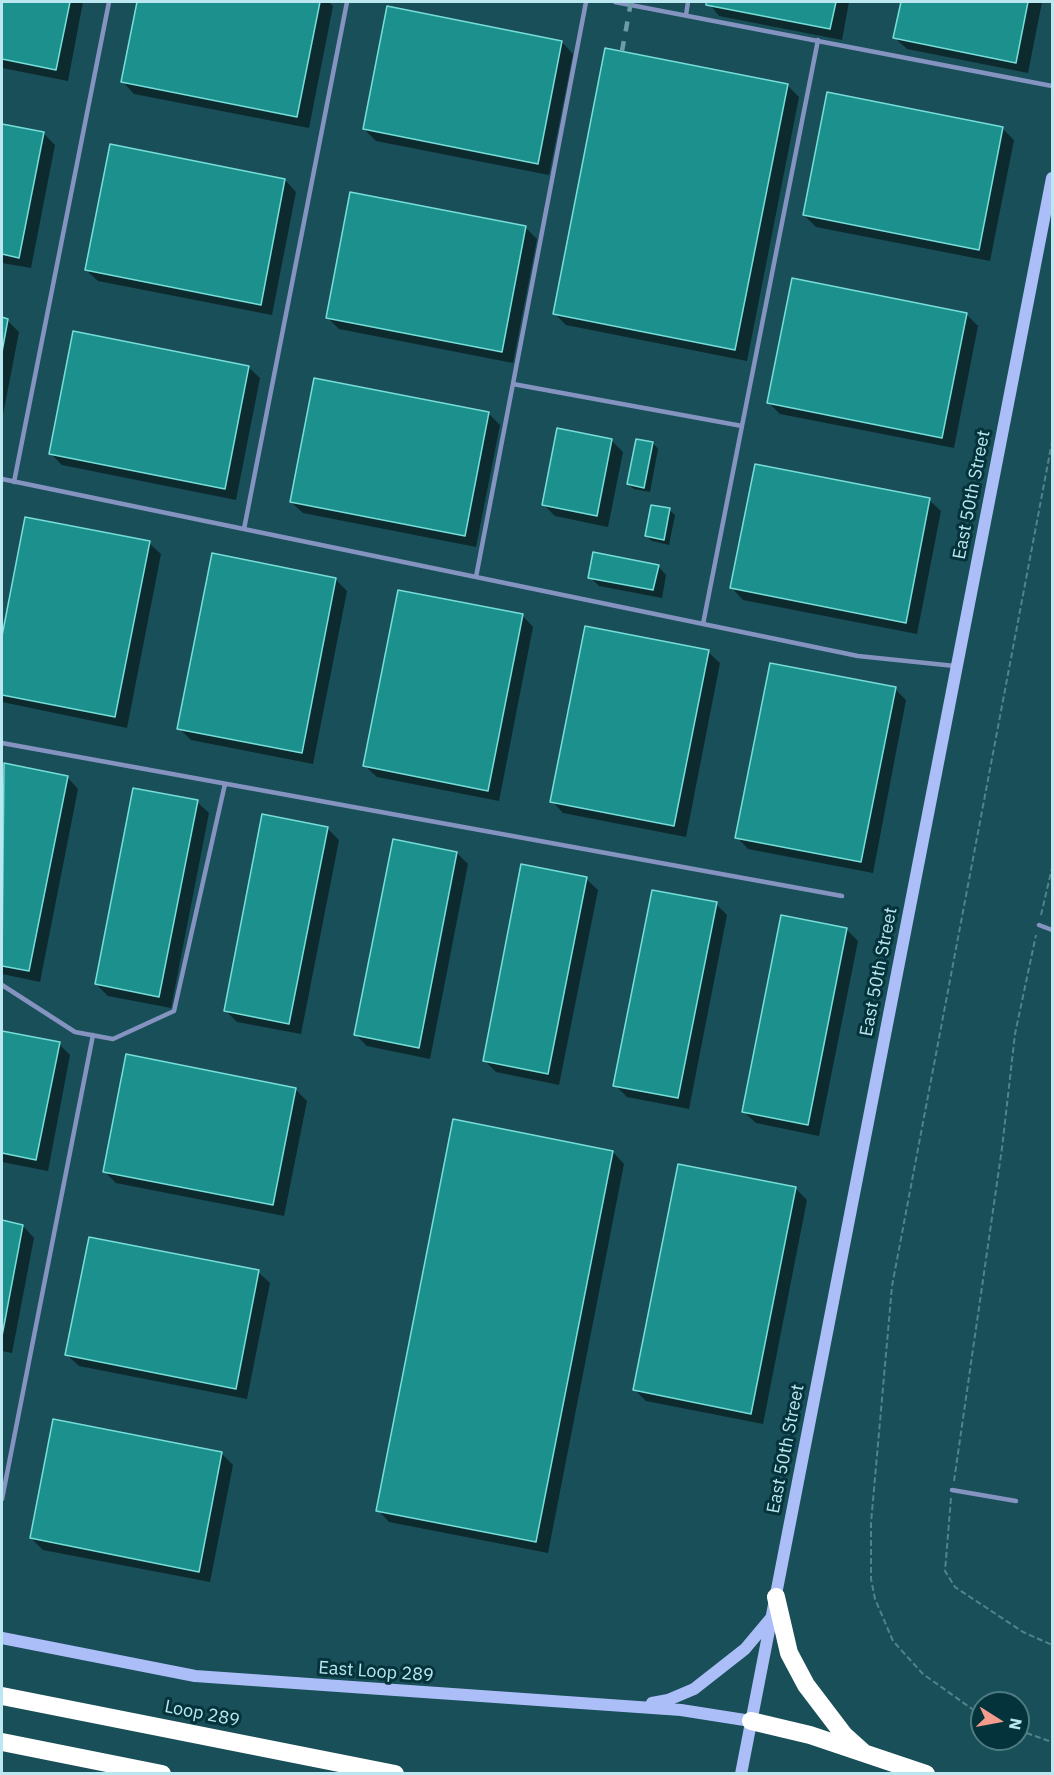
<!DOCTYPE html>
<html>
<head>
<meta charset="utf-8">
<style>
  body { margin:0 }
  #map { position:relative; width:1054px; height:1775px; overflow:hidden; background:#194f58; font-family:"IBM Plex Sans",sans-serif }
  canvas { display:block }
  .frame { position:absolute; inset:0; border:3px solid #bae7f0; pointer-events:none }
  .north { position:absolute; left:970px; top:1691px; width:60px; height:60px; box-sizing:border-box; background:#05333b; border:2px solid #4d7b83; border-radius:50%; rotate:101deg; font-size:16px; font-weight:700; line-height:24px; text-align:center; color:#bae7f0 }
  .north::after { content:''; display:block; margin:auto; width:21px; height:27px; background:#f49d8d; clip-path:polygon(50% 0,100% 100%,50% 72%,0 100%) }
</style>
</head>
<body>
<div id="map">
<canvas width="1054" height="1775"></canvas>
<div class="frame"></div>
<div class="north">N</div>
</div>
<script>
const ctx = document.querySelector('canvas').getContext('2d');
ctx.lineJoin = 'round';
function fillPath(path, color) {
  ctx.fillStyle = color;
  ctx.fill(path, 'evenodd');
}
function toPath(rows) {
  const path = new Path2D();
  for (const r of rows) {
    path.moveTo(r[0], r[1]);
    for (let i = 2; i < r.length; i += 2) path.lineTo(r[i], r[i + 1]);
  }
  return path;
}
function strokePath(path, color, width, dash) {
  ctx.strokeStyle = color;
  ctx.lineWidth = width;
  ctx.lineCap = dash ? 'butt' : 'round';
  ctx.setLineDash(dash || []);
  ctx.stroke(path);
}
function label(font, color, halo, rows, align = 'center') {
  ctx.font = font + ' "IBM Plex Sans",sans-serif';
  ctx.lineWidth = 6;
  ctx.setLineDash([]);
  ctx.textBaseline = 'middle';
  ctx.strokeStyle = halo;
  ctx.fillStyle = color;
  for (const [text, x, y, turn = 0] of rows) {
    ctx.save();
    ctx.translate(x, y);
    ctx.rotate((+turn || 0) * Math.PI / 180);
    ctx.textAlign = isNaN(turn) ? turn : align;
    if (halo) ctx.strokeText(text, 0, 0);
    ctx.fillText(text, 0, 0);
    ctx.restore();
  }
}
fillPath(toPath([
  [2,2,83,2,68,81,2,68],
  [138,2,329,2,333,6,309,128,134,94,123,82],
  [708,2,849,2,842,40,719,16],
  [902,2,1042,2,1028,73,907,49,895,38],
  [562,42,573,54,549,175,376,141,364,129],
  [787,85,799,97,747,361,566,325,555,314],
  [2,125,43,133,55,145,31,268,2,263],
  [1002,128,1014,140,990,261,816,227,804,215],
  [285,180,296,192,272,315,98,281,86,270],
  [526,228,537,239,513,363,339,329,327,317],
  [966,314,978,326,954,448,780,414,769,403],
  [2,319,7,320,19,332,2,420],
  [248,367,260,378,236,500,62,465,51,454],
  [489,414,500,425,476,547,303,513,291,502],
  [611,440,623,452,608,527,555,516,544,505],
  [653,443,658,449,650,492,634,489,628,484],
  [929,500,941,511,917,634,743,600,732,588],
  [669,510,675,515,669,545,652,541,646,536],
  [26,518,149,543,161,554,127,728,2,702,2,644],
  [658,566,666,575,662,598,599,586,590,577],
  [335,579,347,591,313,764,191,740,179,728],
  [522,615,533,627,499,801,377,777,365,766],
  [708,652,720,663,686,837,563,813,552,801],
  [895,689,906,700,873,873,748,849,737,837],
  [5,765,67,777,78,789,40,982,2,974,2,782],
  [197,802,209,813,171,1008,108,996,96,984],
  [327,828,339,840,301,1034,237,1022,225,1010],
  [457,853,468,864,430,1059,367,1046,356,1035],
  [586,879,598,890,559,1085,496,1072,484,1060],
  [716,904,727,915,689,1109,627,1097,615,1085],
  [846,929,858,941,819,1136,756,1123,744,1112],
  [2,1032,59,1044,70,1055,48,1171,2,1162],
  [295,1089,307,1101,284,1216,116,1183,105,1172],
  [613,1152,624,1164,548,1553,389,1522,378,1510],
  [795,1188,807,1200,763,1424,646,1401,635,1390],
  [2,1222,23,1226,34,1238,12,1353,2,1351],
  [258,1272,270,1283,247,1399,79,1366,67,1355],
  [222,1454,233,1465,210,1582,43,1550,31,1538]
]), '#0007');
const building = toPath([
  [2,2,70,2,56,70,2,59,2,2],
  [137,2,320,2,297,117,121,82,137,2],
  [706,2,836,2,830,29,706,5,706,2],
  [901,2,1028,2,1016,63,893,38,901,2],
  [387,6,562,41,538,164,363,129,387,6],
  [605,48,788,84,735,350,553,314,605,48],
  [827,92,1003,127,979,250,803,215,827,92],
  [2,124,44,132,19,258,2,254,2,124],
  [110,144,285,179,261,305,85,270,110,144],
  [350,192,526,226,502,352,326,318,350,192],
  [792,278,967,313,942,438,767,403,792,278],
  [2,317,8,319,2,352,2,317],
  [73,331,249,366,225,489,49,454,73,331],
  [314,378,489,412,465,536,290,502,314,378],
  [557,428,612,439,597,516,542,505,557,428],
  [636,439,653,442,644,488,627,484,636,439],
  [755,464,930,498,906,623,730,588,755,464],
  [651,505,670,508,664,540,645,536,651,505],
  [25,517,150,541,115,717,2,695,2,636,25,517],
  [593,552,659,565,653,590,588,578,593,552],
  [212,553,336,578,302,753,177,729,212,553],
  [398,590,523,614,488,791,363,766,398,590],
  [585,626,709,650,674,826,550,802,585,626],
  [770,663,896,687,861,862,735,838,770,663],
  [4,763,68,776,29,971,2,966,4,763],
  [133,788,198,800,159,997,95,984,133,788],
  [262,814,328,827,289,1024,224,1011,262,814],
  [393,839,457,852,419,1048,354,1035,393,839],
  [521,864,587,877,548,1074,483,1061,521,864],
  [652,890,717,902,678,1098,613,1086,652,890],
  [781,915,847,928,808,1125,742,1112,781,915],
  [2,1031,60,1042,36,1160,2,1153,2,1031],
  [126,1054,296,1088,273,1205,103,1172,126,1054],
  [453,1119,613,1151,536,1542,376,1511,453,1119],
  [678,1164,796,1187,751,1414,633,1390,678,1164],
  [2,1220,23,1225,2,1336,2,1220],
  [89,1237,259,1270,236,1389,65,1355,89,1237],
  [53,1419,222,1452,199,1572,30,1538,53,1419]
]);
fillPath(building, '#1c908c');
strokePath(building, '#77ddd8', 1.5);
strokePath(toPath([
  [1041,915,1052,868],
  [954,1481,1002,1148,1015,1034,1036,935],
  [951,1498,945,1571,955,1587,1023,1632,1052,1645],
  [982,1716,923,1674,893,1641,875,1599,871,1579,871,1523,892,1286,1052,442],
  [1018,1730,1052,1742]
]), '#50838c', 2, [6, 3]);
strokePath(toPath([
  [615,2,1052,86],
  [686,15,688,2],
  [513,384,742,426],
  [2,479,858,656,955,666],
  [14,482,109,2],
  [244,529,347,2],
  [476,577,586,2],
  [703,624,818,40],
  [2,743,842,896],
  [1039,925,1052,930],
  [2,985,75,1032,113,1039,174,1011,225,784],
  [952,1490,1016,1501],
  [2,1499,93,1035]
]), '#8593c1', 4.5);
strokePath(toPath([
  [2,1638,195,1676,681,1710,751,1721],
  [652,1703,668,1700,694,1689,745,1649,771,1618],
  [741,1774,1052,178]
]), '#acbef8', 12);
strokePath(toPath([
  [776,1597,789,1653,806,1685,844,1735,864,1753],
  [2,1696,395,1774],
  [751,1721,810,1735,926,1774],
  [2,1742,162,1774]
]), '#fff', 18);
strokePath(toPath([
  [622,51,631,2]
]), '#6c9da6', 4.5, [10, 10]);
label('18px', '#bae7f0', '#05333b', [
  ["East 50th Street",972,495,-79],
  ["East 50th Street",879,972,-79],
  ["East 50th Street",786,1449,-79],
  ["East Loop 289",376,1672,4],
  ["Loop 289",202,1714,11]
]);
</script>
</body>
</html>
